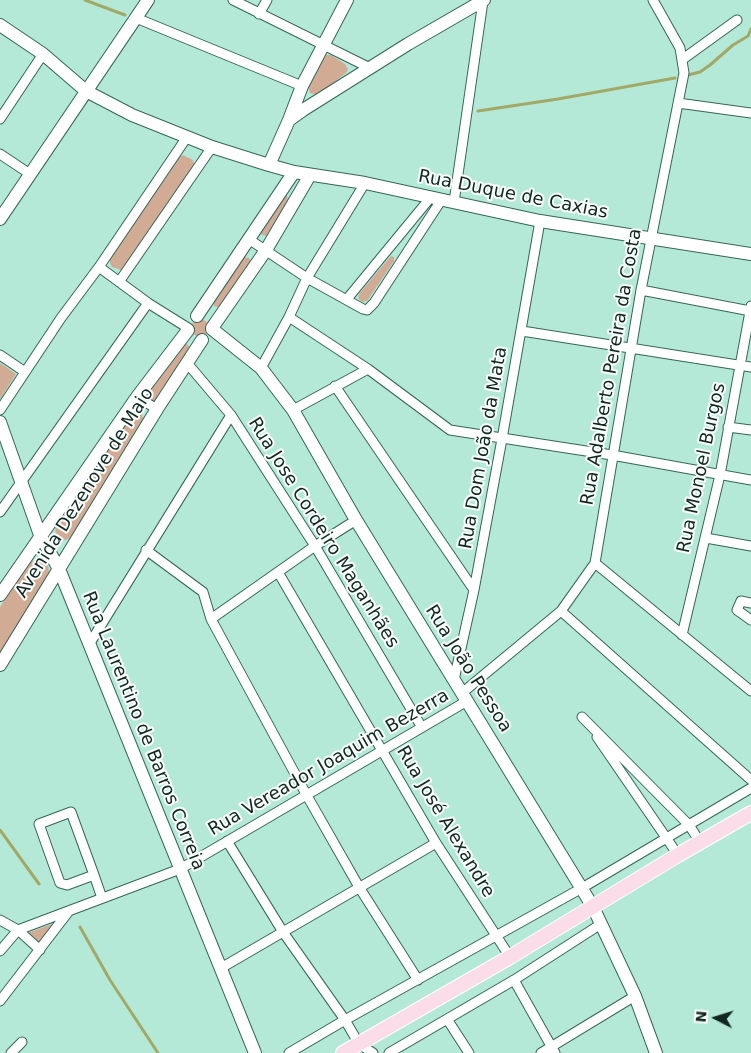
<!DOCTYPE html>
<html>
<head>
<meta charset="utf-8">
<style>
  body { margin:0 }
  #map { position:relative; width:751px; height:1053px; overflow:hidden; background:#b4e9d8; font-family:"DejaVu Sans",sans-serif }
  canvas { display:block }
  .north { position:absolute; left:691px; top:993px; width:50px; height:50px; -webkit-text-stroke:4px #f9fefc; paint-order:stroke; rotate:275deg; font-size:14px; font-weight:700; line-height:20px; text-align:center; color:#122721 }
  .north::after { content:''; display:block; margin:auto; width:18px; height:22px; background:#122721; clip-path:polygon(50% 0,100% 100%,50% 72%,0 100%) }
</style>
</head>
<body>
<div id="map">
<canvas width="751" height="1053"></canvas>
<div class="north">N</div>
</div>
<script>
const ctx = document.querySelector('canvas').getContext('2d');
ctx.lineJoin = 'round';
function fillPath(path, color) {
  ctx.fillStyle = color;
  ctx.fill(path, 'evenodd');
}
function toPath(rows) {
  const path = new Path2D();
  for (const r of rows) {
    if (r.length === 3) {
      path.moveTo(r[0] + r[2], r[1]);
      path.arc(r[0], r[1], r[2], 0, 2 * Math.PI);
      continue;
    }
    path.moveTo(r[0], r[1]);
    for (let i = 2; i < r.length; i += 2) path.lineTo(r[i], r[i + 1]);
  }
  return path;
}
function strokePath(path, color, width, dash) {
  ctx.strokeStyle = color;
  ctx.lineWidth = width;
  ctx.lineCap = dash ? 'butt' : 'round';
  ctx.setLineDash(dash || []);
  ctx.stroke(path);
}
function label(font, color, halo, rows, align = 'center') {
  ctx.font = font + ' "DejaVu Sans",sans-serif';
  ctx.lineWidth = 4;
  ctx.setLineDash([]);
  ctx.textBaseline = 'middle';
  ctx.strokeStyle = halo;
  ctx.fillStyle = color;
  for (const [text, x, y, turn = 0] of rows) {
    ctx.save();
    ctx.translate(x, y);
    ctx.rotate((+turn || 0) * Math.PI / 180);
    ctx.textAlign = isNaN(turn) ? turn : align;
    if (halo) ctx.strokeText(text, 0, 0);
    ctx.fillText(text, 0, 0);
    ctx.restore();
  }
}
fillPath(toPath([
  [326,55,331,55,345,64,348,69,347,72,320,94,316,95,310,93,308,87,322,57],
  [183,155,193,160,194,164,193,168,124,268,121,270,112,267,110,263,110,259,179,157],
  [285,195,287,196,288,200,268,236,262,235,260,232],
  [391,256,394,257,394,261,367,301,362,302,358,298,359,294],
  [244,257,249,258,251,261,221,307,215,307,213,303],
  [200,328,9],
  [184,343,187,344,190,348,155,403,148,400,145,397],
  [0,363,16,374,0,399],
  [136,413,141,413,144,419,71,538,65,540,56,537,55,527,132,416],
  [37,559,41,559,48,565,49,572,48,576,0,653,0,607,29,563],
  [55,923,39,942,28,933]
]), '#d1ab94');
strokePath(toPath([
  [85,0,125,15],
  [688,75,700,72,710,65,733,45,748,36,751,29],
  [478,111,558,99,675,78],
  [0,830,39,884],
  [80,927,110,980,158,1053]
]), '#a2a966', 3);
const street = toPath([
  [233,0,370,68],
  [259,14,267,0],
  [136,18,302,86],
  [683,59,737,20],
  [678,103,751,113],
  [0,119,43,54],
  [0,154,30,174],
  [454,202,483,1],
  [250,240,307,278,363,309,367,310,374,303,442,199],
  [99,267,148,303,188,328],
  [119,282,212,147],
  [641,290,751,311],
  [347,299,431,197],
  [289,317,368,369,450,430,612,455,751,480],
  [522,331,751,367],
  [0,355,25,372],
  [187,363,231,415,315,546,421,726],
  [261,368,289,317,307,278,365,183],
  [335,386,474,590],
  [137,397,157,409],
  [0,410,61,318,99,267,187,137],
  [293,410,368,369],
  [728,427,751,430],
  [0,512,148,303],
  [706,538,751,546],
  [146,550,203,592,211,619,306,794,359,887,418,980],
  [595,563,751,691],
  [278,572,436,843,510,957],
  [751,603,741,601,737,610,751,620],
  [561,611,751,780],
  [211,619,315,546,356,520],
  [682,635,720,475,751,306],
  [90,643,231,415],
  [454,680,474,590,502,439,540,221],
  [462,693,561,611,595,563,641,290,684,73,680,48,653,0],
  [582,717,689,825,700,842],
  [597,737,678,855],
  [227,841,283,932,345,1020,359,1044,373,1053],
  [94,875,67,885,60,883,39,824,71,812,94,875,102,898],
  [0,920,18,930,40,950],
  [0,951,18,930,180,869,467,701],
  [221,968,436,843],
  [514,980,555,1053],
  [0,1001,69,911],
  [447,1019,469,1053],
  [11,1053,22,1042],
  [289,1053,345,1020,582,888,751,788],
  [389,1053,514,980,601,924],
  [541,1053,635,996]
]);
const secondary = toPath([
  [0,25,43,54,86,91,132,115,212,147,269,165,294,172,365,183,540,221,751,254],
  [289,120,303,110,408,44,484,0],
  [269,165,289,120,302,86,347,0],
  [0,219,148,0],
  [197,316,294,172],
  [212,328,266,250,310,175],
  [212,329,261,368,293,410,356,520,593,907,635,996,656,1053],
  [0,422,40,535,59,569,255,1053],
  [0,595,137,397,188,330],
  [0,665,157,409,202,340]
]);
const primary = toPath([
  [343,1053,510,957,678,855,751,813]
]);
strokePath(street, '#356658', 11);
strokePath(secondary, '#356658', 14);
strokePath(primary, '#fff', 16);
strokePath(street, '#fff', 9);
strokePath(secondary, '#fff', 12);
strokePath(primary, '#fadde8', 14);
label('18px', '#122721', '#f9fefc', [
  ["Rua Duque de Caxias",513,195,11],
  ["Rua Adalberto Pereira da Costa",612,367,-80],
  ["Rua Dom João da Mata",484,448,-80],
  ["Rua Monoel Burgos",702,468,-78],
  ["Avenida Dezenove de Maio",85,493,-58],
  ["Rua Jose Cordeiro Maganhães",323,533,58],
  ["Rua João Pessoa",468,669,58],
  ["Rua Laurentino de Barros Correia",143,731,68],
  ["Rua Vereador Joaquim Bezerra",329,763,-30],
  ["Rua José Alexandre",445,822,59]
]);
</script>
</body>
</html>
